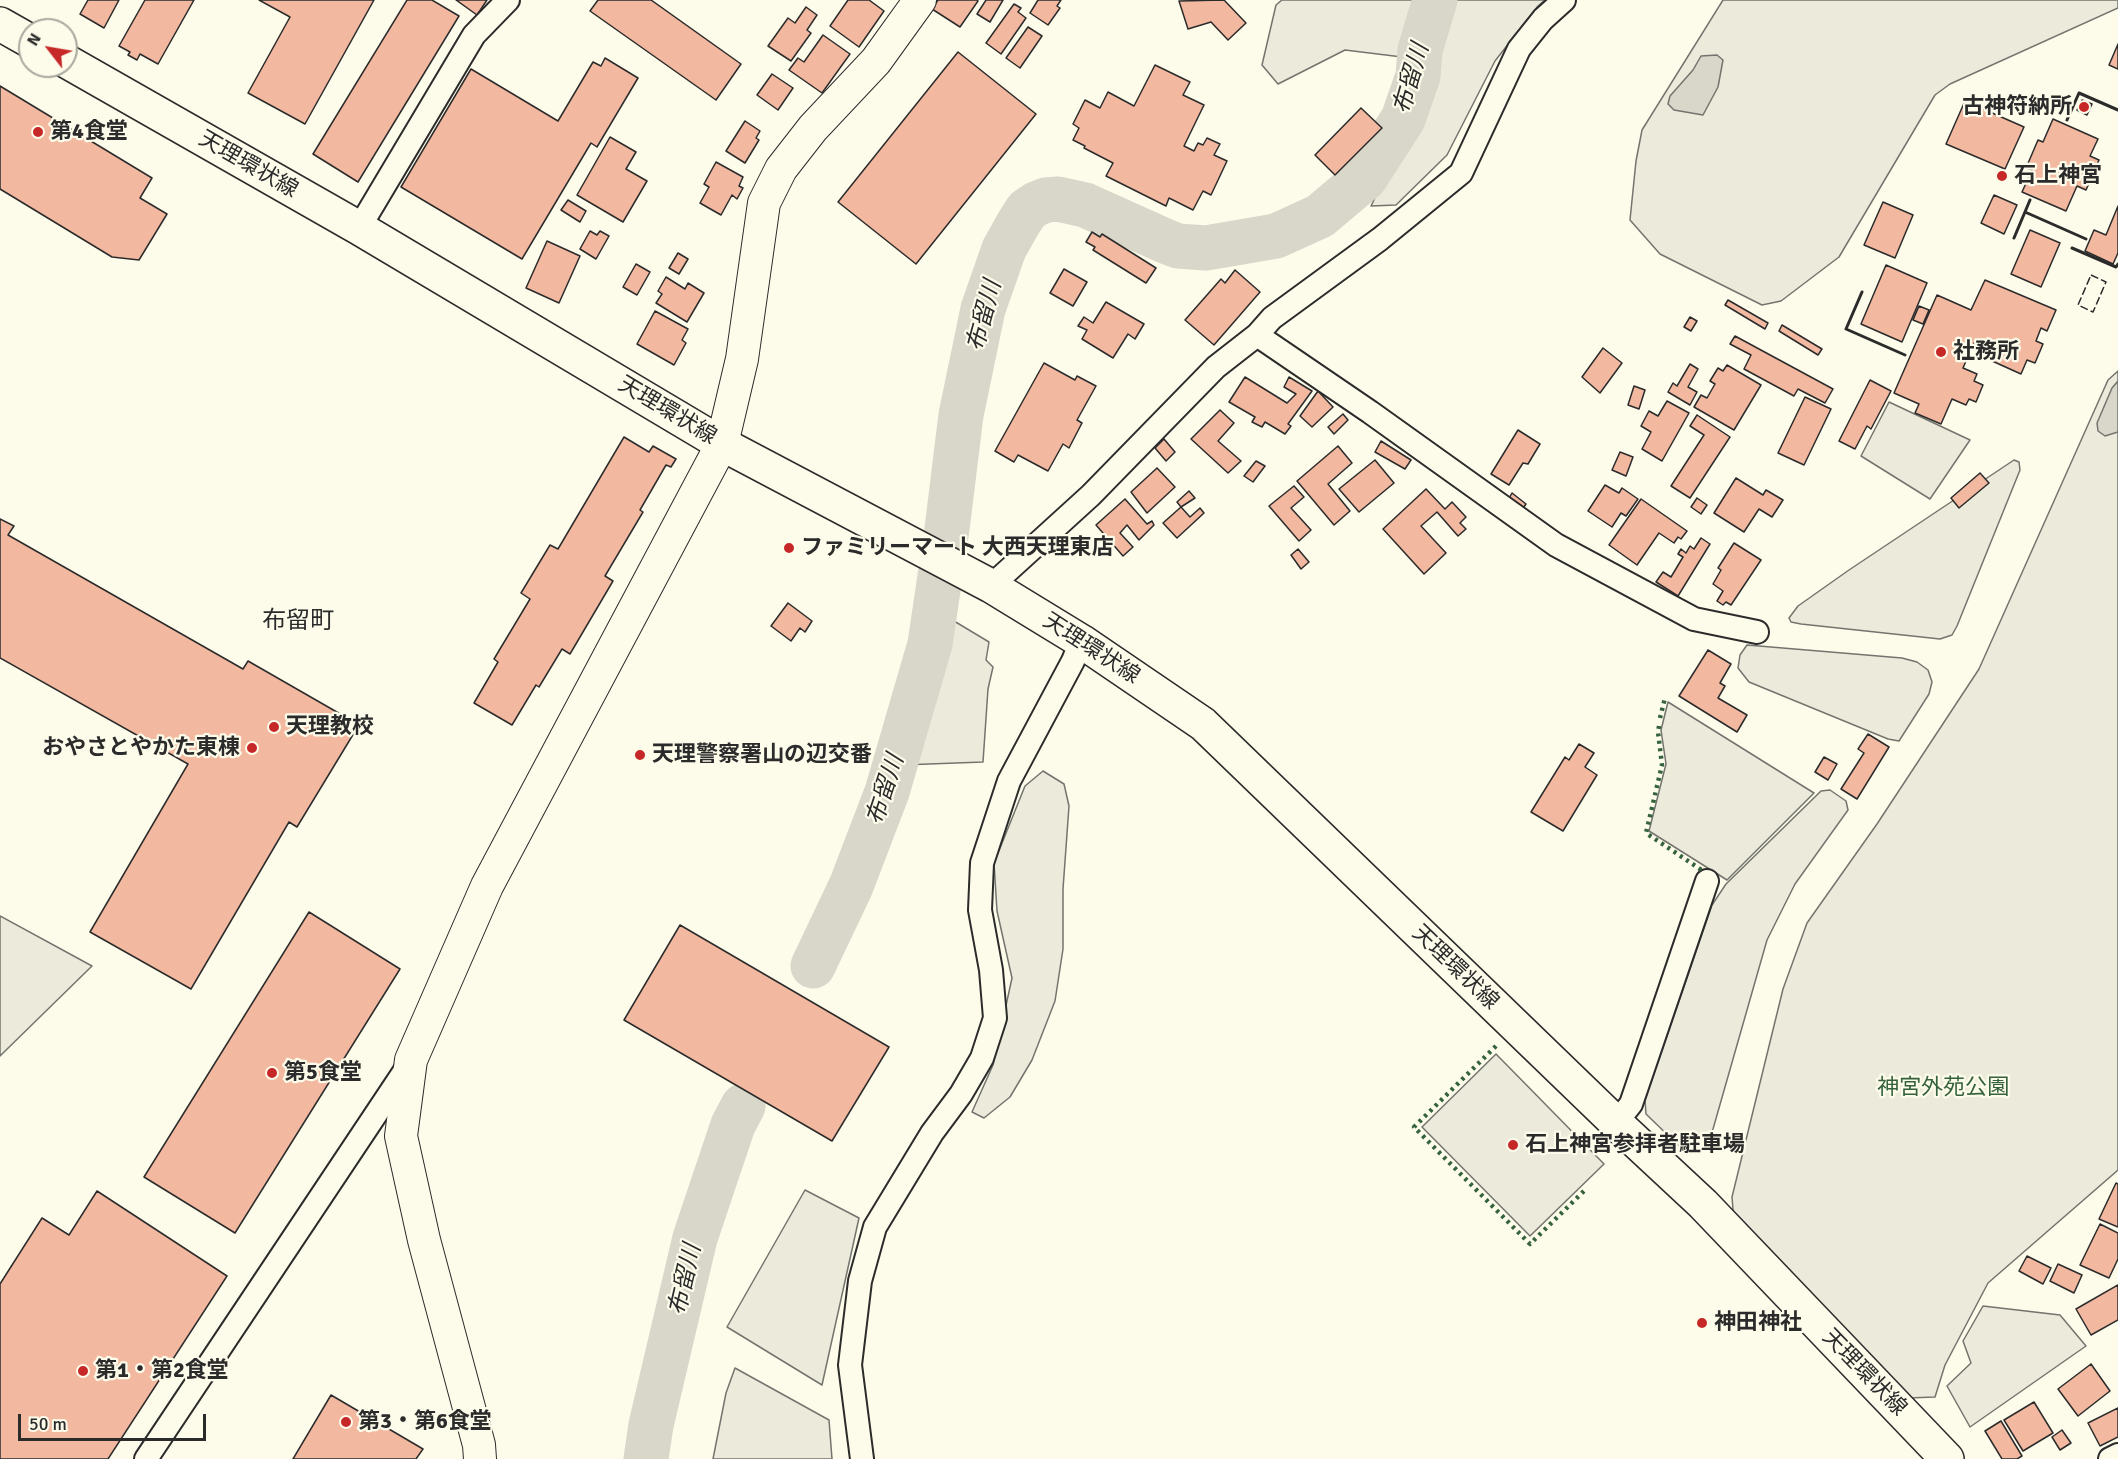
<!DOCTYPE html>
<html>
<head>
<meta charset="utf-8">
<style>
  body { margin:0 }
  #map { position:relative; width:2118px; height:1459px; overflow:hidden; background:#fdfbea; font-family:Signika,sans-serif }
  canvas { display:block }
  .north { position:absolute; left:18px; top:18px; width:60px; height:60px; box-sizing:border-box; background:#fdfbea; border:2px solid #a9a89e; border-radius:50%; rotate:301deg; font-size:16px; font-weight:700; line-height:24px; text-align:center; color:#2b2b2b }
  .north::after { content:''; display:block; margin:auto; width:21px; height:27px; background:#c62828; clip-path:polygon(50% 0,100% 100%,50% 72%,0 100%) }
  .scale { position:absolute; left:18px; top:1414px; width:188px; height:27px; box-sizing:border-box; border:3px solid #2b2b2b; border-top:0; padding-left:8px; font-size:18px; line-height:21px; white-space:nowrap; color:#2b2b2b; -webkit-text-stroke:4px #fdfbea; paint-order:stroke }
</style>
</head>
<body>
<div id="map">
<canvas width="2118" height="1459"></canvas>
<div class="north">N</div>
<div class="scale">50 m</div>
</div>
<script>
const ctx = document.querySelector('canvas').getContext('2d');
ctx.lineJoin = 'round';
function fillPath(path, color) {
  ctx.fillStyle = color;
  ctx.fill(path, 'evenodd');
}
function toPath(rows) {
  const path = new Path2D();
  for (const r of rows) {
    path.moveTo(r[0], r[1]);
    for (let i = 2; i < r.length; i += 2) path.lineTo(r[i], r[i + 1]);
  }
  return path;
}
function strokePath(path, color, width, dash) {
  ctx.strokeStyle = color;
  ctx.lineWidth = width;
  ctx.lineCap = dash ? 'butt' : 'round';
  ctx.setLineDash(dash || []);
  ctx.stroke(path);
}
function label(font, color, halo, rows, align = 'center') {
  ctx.font = font + ' Signika,"Noto Sans JP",sans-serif';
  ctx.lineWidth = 4.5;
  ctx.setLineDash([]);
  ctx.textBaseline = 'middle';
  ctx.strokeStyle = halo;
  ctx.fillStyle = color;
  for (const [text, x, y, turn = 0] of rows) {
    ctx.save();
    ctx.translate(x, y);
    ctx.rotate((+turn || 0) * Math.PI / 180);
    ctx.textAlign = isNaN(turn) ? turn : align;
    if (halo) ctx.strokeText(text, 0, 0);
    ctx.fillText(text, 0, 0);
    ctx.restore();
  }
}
const green = toPath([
  [1282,0,1545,0,1538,6,1495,61,1447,155,1396,205,1371,206,1398,150,1434,90,1402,57,1345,50,1278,84,1262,65,1276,5,1282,0],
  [1723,0,2118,0,2118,8,1950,84,1935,95,1839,257,1781,301,1762,305,1660,254,1630,220,1636,161,1642,130,1723,0],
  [2118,371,2118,1170,1988,1283,1945,1365,1935,1397,1907,1398,1734,1222,1732,1197,1783,989,1807,923,1877,824,1979,669,2108,380,2118,371],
  [2014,460,2019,462,2020,470,1957,626,1952,635,1940,639,1801,624,1791,622,1789,618,1798,606,1849,570,2014,460],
  [944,615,989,642,986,660,993,667,988,689,983,762,902,765,944,615],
  [1747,645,1902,658,1917,662,1928,670,1932,682,1929,694,1899,741,1888,739,1749,682,1738,668,1740,655,1747,645],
  [1043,771,1064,784,1069,806,1063,889,1063,949,1055,1001,1032,1060,1010,1097,984,1118,972,1112,993,1065,1012,978,997,911,994,863,1025,786,1043,771],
  [1830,790,1846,801,1848,810,1795,884,1767,940,1713,1129,1707,1143,1698,1150,1689,1152,1678,1145,1646,1114,1645,1100,1712,905,1726,884,1821,791,1830,790],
  [0,916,92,966,0,1056,0,916],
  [805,1190,859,1218,822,1385,727,1327,805,1190]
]);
fillPath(green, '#ecebdb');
strokePath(green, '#74746e', 1.5);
const parking = toPath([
  [1889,402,1970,440,1930,499,1861,456,1889,402],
  [1668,702,1814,793,1727,880,1649,831,1666,764,1661,730,1668,702],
  [1496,1054,1604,1164,1530,1236,1422,1127,1496,1054],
  [1983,1306,2060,1315,2086,1346,1970,1427,1947,1386,1971,1363,1963,1341,1983,1306],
  [735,1368,829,1420,832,1459,713,1459,726,1393,735,1368]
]);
fillPath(parking, '#eceadb');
strokePath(parking, '#74746e', 1.5);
const water = toPath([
  [1717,55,1723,60,1718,87,1703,115,1674,110,1668,104,1670,96,1693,70,1701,56,1717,55],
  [2118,381,2118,432,2105,436,2098,431,2097,423,2112,388,2118,381]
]);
fillPath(water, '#d8d7c9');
strokePath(water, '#74746e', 1.5);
strokePath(toPath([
  [813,966,851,886,887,792,930,644,947,529,961,415,983,309,1004,249,1018,224,1027,210,1036,204,1046,200,1058,199,1085,205,1165,241,1178,246,1206,248,1276,236,1320,216,1365,178,1403,119,1418,76,1420,50,1435,0],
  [646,1459,651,1425,695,1238,733,1125,743,1106]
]), '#d8d7c9', 45);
const building = toPath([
  [88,0,119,0,104,28,80,14,88,0],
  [145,0,194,0,158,64,140,54,137,60,128,55,130,52,119,46,145,0],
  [259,0,374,0,305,124,248,93,290,17,259,0],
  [407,0,432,0,459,16,358,182,313,154,407,0],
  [456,0,487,0,477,15,456,0],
  [598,0,651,0,741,64,716,100,590,11,598,0],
  [848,0,869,0,884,11,859,47,830,26,848,0],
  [938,0,977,0,978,1,960,27,932,9,938,0],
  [986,0,1003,0,990,22,977,14,986,0],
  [1038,0,1061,0,1057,6,1060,8,1048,25,1030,13,1038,0],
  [1224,0,1246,23,1228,40,1211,22,1188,29,1179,1,1224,0],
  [1014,4,1021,8,1018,12,1026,18,1001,54,986,43,1014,4],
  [806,7,817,15,807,30,811,33,791,61,768,46,788,18,795,23,806,7],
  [1028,27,1042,36,1020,68,1006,58,1028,27],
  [823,35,850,54,822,93,789,70,798,58,804,62,823,35],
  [2118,44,2118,69,2109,65,2118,44],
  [958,52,1036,114,916,264,838,202,958,52],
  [605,58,638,78,597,147,591,143,522,259,401,187,471,69,558,121,593,62,601,66,605,58],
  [1155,65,1190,82,1183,95,1204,105,1184,146,1194,151,1198,143,1203,145,1207,138,1220,144,1214,155,1227,161,1211,195,1203,191,1193,210,1169,198,1166,206,1106,176,1113,163,1084,148,1085,146,1073,140,1079,128,1073,124,1085,100,1100,108,1108,92,1134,106,1155,65],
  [772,74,793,88,778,110,757,95,772,74],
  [0,86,152,178,140,198,167,214,139,260,112,257,0,189,0,86],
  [2082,100,2092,104,2087,115,2077,110,2082,100],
  [1965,101,2024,127,2005,169,1946,144,1965,101],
  [1361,108,1382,128,1335,175,1315,155,1361,108],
  [2053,119,2098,139,2090,156,2099,160,2086,190,2077,186,2066,211,2022,192,2032,170,2026,168,2038,140,2043,142,2053,119],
  [745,121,760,131,756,138,759,140,745,163,726,151,745,121],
  [610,137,636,152,626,169,647,181,623,222,577,195,610,137],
  [716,162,743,177,739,186,743,188,737,199,732,195,721,215,700,203,709,187,704,184,716,162],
  [1994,195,2017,205,2004,234,1981,223,1994,195],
  [568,200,586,211,580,222,561,210,568,200],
  [1883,202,1913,215,1895,258,1864,245,1883,202],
  [2118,206,2118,253,2113,264,2085,251,2094,230,2106,235,2118,206],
  [2030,230,2060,243,2041,287,2011,274,2030,230],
  [590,231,597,235,600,231,609,236,596,259,580,249,590,231],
  [1092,232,1100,237,1102,234,1156,268,1146,283,1093,250,1095,247,1086,242,1092,232],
  [547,241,580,256,559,303,526,288,547,241],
  [678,253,688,259,679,274,669,268,678,253],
  [636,264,650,272,637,295,623,287,636,264],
  [1886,265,1927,283,1902,342,1861,324,1886,265],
  [1064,269,1087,282,1073,306,1050,293,1064,269],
  [1235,270,1260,292,1214,345,1185,320,1221,279,1225,283,1235,270],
  [666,277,685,289,688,283,704,293,687,322,656,303,662,294,658,291,666,277],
  [1985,280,2056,310,2047,331,2041,328,2036,341,2043,344,2035,363,2027,360,2021,374,1981,356,1985,348,1974,343,1963,368,1977,374,1974,381,1983,385,1976,402,1969,399,1966,405,1952,399,1941,424,1915,413,1919,404,1894,393,1937,295,1971,310,1985,280],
  [1728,300,1768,323,1765,329,1725,305,1728,300],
  [1106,302,1144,324,1135,339,1128,334,1113,358,1082,339,1087,330,1078,326,1084,317,1093,323,1106,302],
  [1919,306,1929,310,1923,324,1913,320,1919,306],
  [655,311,688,329,682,340,686,343,674,365,637,344,655,311],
  [1690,317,1697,321,1691,331,1684,327,1690,317],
  [1782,325,1822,349,1818,355,1779,331,1782,325],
  [1735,336,1833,389,1825,403,1798,389,1794,396,1744,369,1751,355,1730,344,1735,336],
  [1603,348,1622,363,1600,393,1582,377,1603,348],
  [1044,363,1075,380,1077,376,1096,386,1077,420,1082,423,1069,448,1063,444,1048,471,1018,455,1014,462,995,451,1044,363],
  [1690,364,1698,369,1688,387,1697,392,1690,405,1668,392,1673,383,1677,386,1690,364],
  [1727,365,1761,385,1734,430,1694,407,1701,395,1707,398,1715,384,1710,381,1718,368,1723,371,1727,365],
  [1245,377,1287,403,1296,394,1284,387,1289,377,1312,391,1288,424,1291,426,1285,434,1265,422,1262,427,1252,422,1255,417,1229,402,1245,377],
  [1870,380,1891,391,1871,429,1867,426,1855,449,1839,441,1870,380],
  [1634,386,1645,390,1639,409,1628,405,1634,386],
  [1318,391,1333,407,1312,427,1300,416,1318,391],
  [1805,397,1831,409,1804,465,1778,453,1805,397],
  [1667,401,1689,413,1662,461,1642,449,1651,432,1641,426,1649,411,1658,416,1667,401],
  [1220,410,1234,423,1218,441,1241,461,1228,473,1191,439,1220,410],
  [1343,414,1348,420,1334,434,1328,427,1343,414],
  [1697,415,1730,437,1690,498,1671,486,1704,435,1690,426,1697,415],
  [1518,430,1540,444,1528,464,1523,463,1509,485,1491,474,1518,430],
  [624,437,649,452,653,446,676,459,671,467,666,465,640,510,643,512,605,576,613,581,570,654,562,649,539,687,536,685,512,725,474,703,498,662,494,659,530,599,521,593,550,545,558,549,624,437],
  [1164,439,1175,452,1166,461,1155,448,1164,439],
  [1381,441,1411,460,1405,469,1375,452,1381,441],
  [1338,446,1352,463,1328,484,1350,511,1334,525,1297,481,1338,446],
  [1620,452,1633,457,1626,476,1612,470,1620,452],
  [1375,460,1394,483,1359,512,1339,489,1375,460],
  [1256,461,1265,466,1253,482,1244,476,1256,461],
  [1157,468,1175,487,1147,513,1131,492,1157,468],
  [1980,473,1989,483,1959,508,1951,498,1980,473],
  [1736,478,1763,495,1766,490,1783,500,1772,517,1759,509,1744,532,1714,513,1736,478],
  [1605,485,1619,493,1622,488,1638,499,1626,516,1621,513,1612,527,1588,511,1605,485],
  [1294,486,1304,497,1291,508,1311,530,1299,541,1269,506,1294,486],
  [1426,489,1445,509,1452,502,1466,517,1460,523,1466,529,1458,536,1437,512,1421,526,1446,553,1424,574,1383,529,1426,489],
  [1189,491,1195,498,1181,507,1177,502,1189,491],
  [1512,493,1526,504,1521,511,1508,500,1512,493],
  [1697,498,1707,505,1701,514,1691,507,1697,498],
  [1125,499,1147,524,1152,521,1154,525,1139,540,1127,525,1120,533,1133,547,1123,556,1096,525,1125,499],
  [1641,499,1687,531,1681,539,1678,537,1674,543,1659,533,1637,565,1609,545,1641,499],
  [1181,507,1190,517,1200,508,1204,513,1177,538,1163,523,1181,507],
  [0,519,14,526,8,535,243,669,248,661,349,719,345,727,354,733,297,827,289,822,191,989,90,932,188,764,0,658,0,519],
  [1701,538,1710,544,1678,596,1656,582,1663,572,1671,577,1683,557,1678,554,1681,549,1686,553,1690,546,1694,549,1701,538],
  [1734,543,1761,560,1731,605,1726,602,1723,605,1717,601,1723,591,1713,584,1721,570,1718,568,1734,543],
  [1298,549,1309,562,1301,569,1291,555,1298,549],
  [788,603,812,621,805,632,800,628,791,641,771,626,788,603],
  [1708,650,1731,664,1720,683,1725,686,1718,698,1747,715,1737,732,1679,696,1708,650],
  [1868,734,1889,747,1857,799,1841,789,1864,753,1858,749,1868,734],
  [1579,744,1594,753,1585,767,1597,775,1563,831,1531,812,1565,757,1569,760,1579,744],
  [1824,757,1837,764,1828,780,1815,772,1824,757],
  [309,912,400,969,235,1233,144,1177,309,912],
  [680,925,889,1047,832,1141,624,1020,680,925],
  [2116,1183,2118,1184,2118,1227,2099,1219,2116,1183],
  [97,1191,227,1276,108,1459,0,1459,0,1284,42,1218,69,1235,97,1191],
  [2100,1224,2118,1233,2118,1259,2109,1278,2080,1265,2100,1224],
  [2027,1256,2051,1268,2043,1284,2019,1271,2027,1256],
  [2058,1264,2082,1275,2074,1293,2050,1281,2058,1264],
  [2118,1285,2118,1320,2091,1335,2076,1309,2118,1285],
  [2091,1364,2110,1391,2078,1416,2058,1389,2091,1364],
  [331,1395,423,1449,416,1459,293,1459,331,1395],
  [2034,1402,2053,1433,2023,1451,2004,1420,2034,1402],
  [2118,1408,2118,1437,2100,1446,2088,1423,2118,1408],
  [2001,1421,2022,1456,2017,1459,2002,1459,1985,1431,2001,1421],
  [2062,1430,2071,1443,2060,1450,2052,1437,2062,1430]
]);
fillPath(building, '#f2b8a0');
strokePath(building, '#2b2b2b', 1.5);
const street = toPath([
  [359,228,474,35,508,0],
  [1257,335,1370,412,1556,545,1694,619,1757,632],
  [991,586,1091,495,1216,367,1257,335,1272,318,1380,239,1461,173,1519,49,1543,19,1564,0],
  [1616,1123,1631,1104,1707,881],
  [146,1459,408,1066],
  [862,1459,850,1365,860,1281,875,1227,932,1133,961,1094,982,1058,995,1018,991,970,980,910,982,863,1009,781,1073,661,1081,641],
  [2110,1459,2118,1455]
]);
const secondary = toPath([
  [480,1459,479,1445,424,1240,401,1136,411,1060,487,886,722,444,742,359,764,203,781,169,813,128,876,61,920,0]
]);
const primary = toPath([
  [0,24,30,41],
  [66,61,359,228,722,444,991,586,1081,641,1203,724,1616,1123,1703,1204,1947,1459]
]);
strokePath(street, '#2b2b2b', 26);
strokePath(secondary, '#2b2b2b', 34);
strokePath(primary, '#2b2b2b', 36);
strokePath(street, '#fdfbea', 22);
strokePath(secondary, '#fdfbea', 32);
strokePath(primary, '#fdfbea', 33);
strokePath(toPath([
  [1660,718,1665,698],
  [1659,726,1658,732,1662,765,1646,833,1703,871],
  [1496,1046,1414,1127,1530,1244,1584,1191]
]), '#34623c', 4.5, [3, 4.5]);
strokePath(toPath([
  [2091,275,2106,282,2093,312,2078,305,2091,275]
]), '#2b2b2b', 1.5, [8, 3]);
strokePath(toPath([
  [2067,120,2079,93,2118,110],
  [2025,212,2086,239],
  [2014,238,2030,200],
  [2072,248,2116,267,2118,264],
  [1862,292,1846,329,1905,355]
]), '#2b2b2b', 3);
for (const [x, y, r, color] of [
  [2084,107,6,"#c62828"],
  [38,132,6,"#c62828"],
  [2002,176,6,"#c62828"],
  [1941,352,6,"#c62828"],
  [789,548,6,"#c62828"],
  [274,727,6,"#c62828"],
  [252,748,6,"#c62828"],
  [640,755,6,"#c62828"],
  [272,1073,6,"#c62828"],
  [1513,1145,6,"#c62828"],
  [1702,1323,6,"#c62828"],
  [83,1371,6,"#c62828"],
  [346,1422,6,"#c62828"]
]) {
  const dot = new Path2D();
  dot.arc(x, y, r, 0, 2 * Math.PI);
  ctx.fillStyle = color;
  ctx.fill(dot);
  strokePath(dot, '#fdfbea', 2);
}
label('bold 22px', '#2b2b2b', '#fdfbea', [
  ["古神符納所",2072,107,"right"],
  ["第4食堂",50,132],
  ["石上神宮",2014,176],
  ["社務所",1953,352],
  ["ファミリーマート 大西天理東店",801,548],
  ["天理教校",286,727],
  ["おやさとやかた東棟",240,748,"right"],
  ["天理警察署山の辺交番",652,755],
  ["第5食堂",284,1073],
  ["石上神宮参拝者駐車場",1525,1145],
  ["神田神社",1714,1323],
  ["第1・第2食堂",95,1371],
  ["第3・第6食堂",358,1422]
], 'left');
label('22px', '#2b2b2b', '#fdfbea', [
  ["天理環状線",248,165,30],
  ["天理環状線",667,411,31],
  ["天理環状線",1091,649,33],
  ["天理環状線",1455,968,44],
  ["天理環状線",1864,1373,46]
]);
label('22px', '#34623c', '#fdfbea', [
  ["神宮外苑公園",1943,1088]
]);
label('italic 24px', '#2b2b2b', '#fdfbea', [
  ["布留川",1412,79,-74],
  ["布留川",985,316,-75],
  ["布留川",886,790,-72],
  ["布留川",686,1280,-77]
]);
label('24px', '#2b2b2b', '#fdfbea', [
  ["布留町",298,622]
]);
</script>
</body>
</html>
